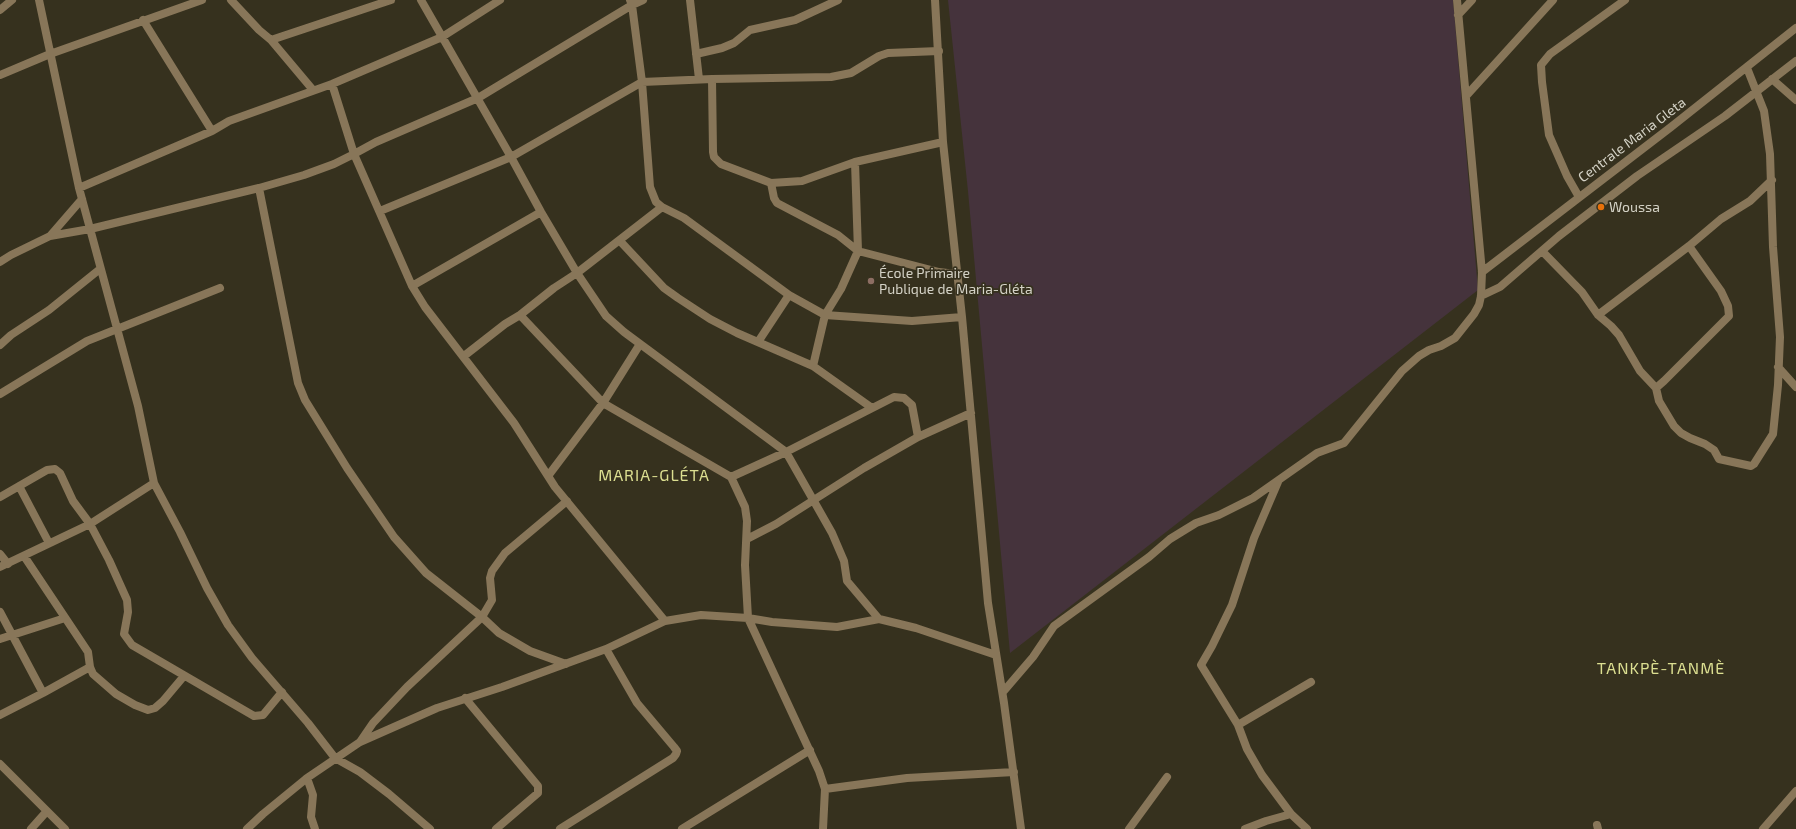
<!DOCTYPE html>
<html>
<head>
<meta charset="utf-8">
<style>
  body { margin:0 }
  canvas { display:block; background:#36311e }
</style>
</head>
<body>
<canvas width="1796" height="829"></canvas>
<script>
const ctx = document.querySelector('canvas').getContext('2d');
ctx.lineJoin = 'round';
function fillPath(path, color) {
  ctx.fillStyle = color;
  ctx.fill(path, 'evenodd');
}
function toPath(rows) {
  const path = new Path2D();
  for (const r of rows) {
    path.moveTo(r[0], r[1]);
    for (let i = 2; i < r.length; i += 2) path.lineTo(r[i], r[i + 1]);
  }
  return path;
}
function strokePath(path, color, width, dash) {
  ctx.strokeStyle = color;
  ctx.lineWidth = width;
  ctx.lineCap = dash ? 'butt' : 'round';
  ctx.setLineDash(dash || []);
  ctx.stroke(path);
}
function label(font, color, halo, rows, align = 'center') {
  ctx.font = font + ' "Exo 2",sans-serif';
  ctx.lineWidth = 3.5;
  ctx.setLineDash([]);
  ctx.textBaseline = 'middle';
  ctx.strokeStyle = halo;
  ctx.fillStyle = color;
  for (const [text, x, y, turn = 0] of rows) {
    ctx.save();
    ctx.translate(x, y);
    ctx.rotate((+turn || 0) * Math.PI / 180);
    ctx.textAlign = isNaN(turn) ? turn : align;
    if (halo) ctx.strokeText(text, 0, 0);
    ctx.fillText(text, 0, 0);
    ctx.restore();
  }
}
fillPath(toPath([
  [948,0,1453,0,1478,290,1010,653,968,191]
]), '#45333c');
strokePath(toPath([
  [39,0,79,188,138,406,154,483,180,532,207,588,228,625,252,658,308,723,335,758,360,772,389,794,430,829],
  [231,0,259,30,271,40,313,90],
  [421,0,511,157,541,212,577,273,606,316,624,332,786,452,832,533,844,561,847,581,879,619],
  [630,0,632,5,642,82,650,187,656,202,662,207,684,218,789,295,825,315,912,321,962,317],
  [690,0,699,79],
  [935,0,943,142,962,317,988,603,1004,703,1021,829],
  [0,10,12,0],
  [1458,15,1472,0],
  [143,20,212,131],
  [271,40,391,0],
  [696,54,722,48,734,43,750,30,795,20,838,0],
  [0,75,50,54,202,0],
  [712,79,713,152,714,157,721,164,771,183,774,198,777,203,838,235,858,251,939,272,956,274],
  [1772,79,1796,100],
  [332,84,354,154,412,286,425,307,514,423,555,487,665,621],
  [1466,96,1553,0],
  [771,183,802,181,855,162,943,142],
  [79,188,212,131,229,121,332,84,442,37,500,0],
  [259,188,298,383,305,400,347,468,394,537,426,573,482,617,499,633,530,651,566,664],
  [1579,197,1567,176,1549,135,1542,82,1541,65,1550,54,1625,0],
  [380,211,511,157,642,82,712,79,831,77,851,73,879,56,888,53,939,51],
  [50,236,82,199],
  [620,241,664,288,678,298,710,319,737,333,813,366,872,408],
  [1542,251,1582,292,1598,315,1611,326,1619,335,1640,371,1656,388,1664,381,1729,316,1728,306,1721,291,1689,246],
  [0,262,11,255,50,236,90,229,259,188,304,175,334,164,354,154,376,142,478,98,632,5,643,0],
  [1482,272,1671,127,1796,28],
  [412,286,541,212],
  [1481,296,1500,287,1559,236,1637,176,1725,116,1796,61],
  [520,315,603,403,731,477,745,507,747,521,745,565,748,618,819,771,825,789,823,829],
  [1598,315,1689,246,1721,219,1750,201,1772,180],
  [758,342,789,295],
  [0,345,11,335,49,310,100,269],
  [464,356,505,324,520,315,554,288,577,273,662,207],
  [813,366,825,315,841,289,858,251,855,162],
  [1778,367,1796,387],
  [1656,388,1659,401,1674,426,1681,433,1690,438,1705,444,1714,450,1719,459,1751,466,1754,464,1773,434,1778,385,1780,337,1773,247,1770,154,1764,111,1747,68],
  [0,394,87,341,220,288],
  [548,476,603,403,640,344],
  [731,477,786,452,894,397,904,398,912,405,918,437],
  [1278,482,1254,538,1232,605,1212,646,1201,665,1238,725,1247,749,1262,775,1291,814,1307,829],
  [19,486,49,543],
  [0,497,47,470,55,469,60,473,73,501,90,524,109,560,127,600,128,612,124,634,132,645,254,716,263,715,282,692],
  [747,539,776,524,864,468,918,437,971,413],
  [0,554,8,564],
  [24,556,88,652,90,667,93,674,116,694,135,705,148,710,155,708,163,701,184,676],
  [0,567,90,524,154,483],
  [0,612,43,693],
  [0,639,65,618],
  [1003,692,1033,657,1054,626,1149,557,1170,539,1196,523,1219,515,1253,498,1317,453,1344,443,1402,371,1419,356,1429,350,1441,346,1455,338,1474,314,1479,305,1481,296,1482,272,1457,0],
  [465,698,538,786,538,793,496,829],
  [0,715,43,693,90,667],
  [1238,725,1311,682],
  [360,742,373,723,407,687,482,617,492,600,490,578,492,571,505,553,567,501],
  [0,764,65,829],
  [307,778,313,795,311,817,315,829],
  [825,789,907,778,1014,772],
  [1597,825,1598,829],
  [31,829,47,811],
  [247,829,263,814,307,778,360,742,437,708,502,687,606,649,665,621,701,615,748,618,772,622,837,627,879,619,916,628,996,655],
  [560,829,673,758,676,754,677,751,674,747,637,703,606,649],
  [682,829,810,750],
  [1129,829,1167,777],
  [1245,829,1266,821,1291,814],
  [1763,829,1796,791]
]), '#887659', 8);
for (const [x, y, r, color] of [
  [1601,207,4,"#e8710a"],
  [871,281,4,"#8d6e63"]
]) {
  const dot = new Path2D();
  dot.arc(x, y, r, 0, 2 * Math.PI);
  ctx.fillStyle = color;
  ctx.fill(dot);
  strokePath(dot, '#36311e', 1.5);
}
label('14px', '#d4d2c6', '#36311e', [
  ["Centrale Maria Gleta",1632,140,-37]
]);
label('14px', '#d4d2c6', '#36311e', [
  ["Woussa",1609,207],
  ["École Primaire",879,273],
  ["Publique de Maria-Gléta",879,289]
], 'left');
ctx.letterSpacing = '1px';
label('16px', '#dcdf91', '#36311e', [
  ["MARIA-GLÉTA",654,476],
  ["TANKPÈ-TANMÈ",1661,669]
]);
ctx.letterSpacing = '0px';
</script>
</body>
</html>
